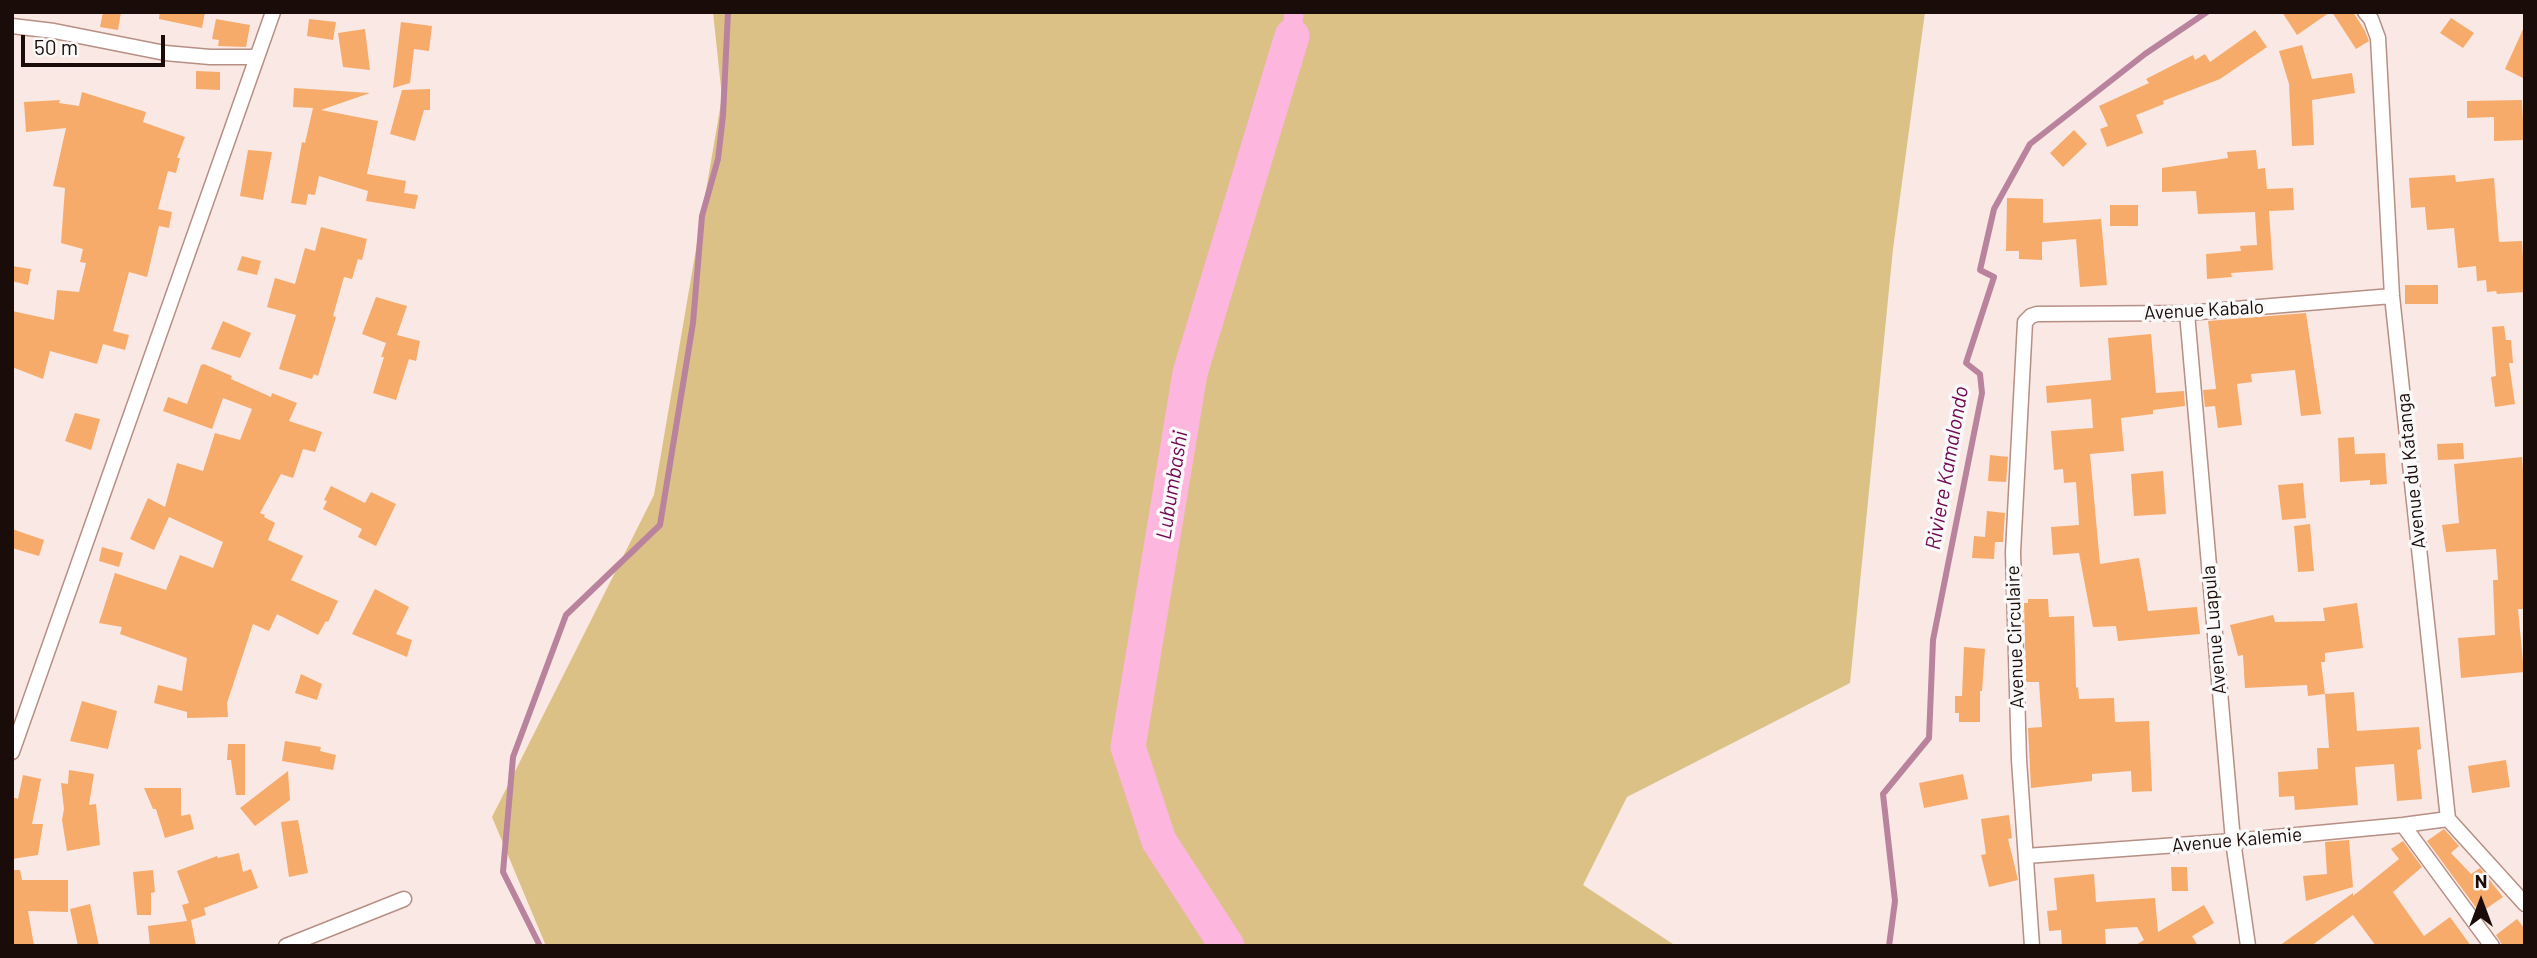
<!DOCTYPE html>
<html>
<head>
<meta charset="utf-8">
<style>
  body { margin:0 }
  #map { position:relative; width:2537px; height:958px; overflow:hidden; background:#f9e8e3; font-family:Barlow,sans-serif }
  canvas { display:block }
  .frame { position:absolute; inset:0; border:14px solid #1a0d09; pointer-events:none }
  .north { position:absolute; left:2446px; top:867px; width:70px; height:70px; -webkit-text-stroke:5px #f9f9f9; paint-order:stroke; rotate:0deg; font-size:19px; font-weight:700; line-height:28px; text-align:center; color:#1a0d09 }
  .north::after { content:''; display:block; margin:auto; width:24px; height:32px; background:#1a0d09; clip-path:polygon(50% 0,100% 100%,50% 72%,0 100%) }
  .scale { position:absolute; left:21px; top:35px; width:144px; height:32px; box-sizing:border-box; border:4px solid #1a0d09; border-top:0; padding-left:9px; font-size:21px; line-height:24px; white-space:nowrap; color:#1a0d09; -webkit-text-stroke:5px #f9f9f9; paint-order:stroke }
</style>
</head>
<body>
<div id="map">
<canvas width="2537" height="958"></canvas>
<div class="frame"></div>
<div class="north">N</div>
<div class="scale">50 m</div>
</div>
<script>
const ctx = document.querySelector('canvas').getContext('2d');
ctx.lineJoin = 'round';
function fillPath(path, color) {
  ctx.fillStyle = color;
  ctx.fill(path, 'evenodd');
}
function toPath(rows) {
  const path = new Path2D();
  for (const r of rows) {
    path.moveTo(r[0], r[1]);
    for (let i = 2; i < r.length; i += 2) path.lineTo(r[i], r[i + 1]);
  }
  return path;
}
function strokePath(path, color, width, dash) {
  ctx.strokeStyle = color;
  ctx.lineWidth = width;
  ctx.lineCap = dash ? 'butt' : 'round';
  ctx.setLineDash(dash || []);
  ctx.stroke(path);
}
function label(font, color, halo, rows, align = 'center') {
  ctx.font = font + ' Barlow,sans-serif';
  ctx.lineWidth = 7;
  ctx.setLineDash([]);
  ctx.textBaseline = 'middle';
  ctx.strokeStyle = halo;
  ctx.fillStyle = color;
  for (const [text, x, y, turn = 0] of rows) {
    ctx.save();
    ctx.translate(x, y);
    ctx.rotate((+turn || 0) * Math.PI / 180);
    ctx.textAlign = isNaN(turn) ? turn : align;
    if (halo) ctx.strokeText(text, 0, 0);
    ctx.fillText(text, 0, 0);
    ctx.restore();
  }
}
fillPath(toPath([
  [713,12,1925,12,1893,249,1850,683,1627,797,1583,885,1676,946,546,946,492,817,654,495,722,97]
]), '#dcc186');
strokePath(toPath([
  [540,946,503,872,513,757,566,615,660,525,693,323,702,216,718,159,723,116,728,12],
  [1889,946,1895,901,1883,794,1929,738,1933,640,1982,393,1980,374,1966,363,1994,277,1980,270,1994,209,2030,144,2145,54,2207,12]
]), '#b9839e', 6);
strokePath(toPath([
  [1292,36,1294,12]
]), '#fdb6de', 19);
strokePath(toPath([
  [1227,946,1159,841,1128,747,1190,373,1292,36]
]), '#fdb6de', 35);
fillPath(toPath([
  [103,12,121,12,118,30,100,27],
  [160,12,205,12,202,28,159,19],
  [2282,12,2330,12,2297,35],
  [2332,12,2353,12,2365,31,2369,41,2356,49],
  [2451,18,2474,33,2463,48,2440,33],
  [216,19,250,25,246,47,218,46,219,40,212,39],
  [309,19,336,22,333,40,307,36],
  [401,22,432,26,429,51,414,49,410,83,393,88],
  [2525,25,2525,79,2505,69],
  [365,29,370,70,343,67,338,33],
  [2255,30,2267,47,2220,79,2163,101,2164,104,2136,115,2143,133,2107,147,2100,129,2108,126,2099,106,2149,83,2146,79,2193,55,2195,60,2205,54,2210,62],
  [2302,45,2312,79,2352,73,2355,93,2312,100,2314,145,2292,146,2289,84,2279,51],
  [196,71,220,72,220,90,196,89],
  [294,88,370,93,321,110,378,121,367,174,406,181,404,193,418,195,415,209,366,201,368,191,319,176,315,195,308,194,306,205,291,203,302,142,305,143,313,108,293,107],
  [430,89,430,110,424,110,415,141,390,134,402,90],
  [82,92,146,112,143,122,185,137,177,158,180,158,176,173,168,171,158,209,172,212,169,228,159,226,147,277,129,272,113,331,129,335,125,350,103,344,97,364,50,351,43,379,12,367,12,311,54,320,57,290,79,292,86,263,80,262,83,249,61,243,65,188,53,186,66,128,26,132,24,102,60,100,59,103,79,106],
  [2522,100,2524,140,2494,141,2494,117,2467,118,2467,101],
  [2074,130,2087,144,2063,167,2050,153],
  [248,150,272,152,263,200,240,196],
  [2256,150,2258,169,2265,168,2267,189,2293,188,2294,210,2269,211,2273,270,2231,273,2232,277,2207,279,2206,254,2241,251,2240,246,2257,245,2255,212,2198,214,2196,191,2162,192,2162,168,2228,158,2227,152],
  [2455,175,2456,182,2494,178,2499,242,2522,241,2525,292,2497,294,2496,291,2487,292,2486,280,2477,281,2476,266,2458,268,2454,228,2427,230,2425,207,2411,208,2409,178],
  [2007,198,2043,199,2043,223,2101,219,2107,285,2080,287,2076,239,2042,242,2042,260,2019,259,2019,251,2006,251],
  [2110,205,2138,205,2138,226,2110,226],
  [321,227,367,239,362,260,358,259,352,279,344,277,333,316,336,317,318,376,314,374,312,379,279,369,296,315,267,307,275,278,295,284,305,248,315,251],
  [242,256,261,261,257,275,237,270],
  [12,266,31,269,28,285,12,281],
  [2405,285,2438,285,2438,304,2405,304],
  [376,297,407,306,397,335,420,341,416,361,409,359,396,400,373,393,384,357,381,357,386,343,362,334],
  [2306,313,2321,414,2301,416,2295,370,2251,374,2252,382,2237,384,2242,425,2218,428,2215,406,2205,407,2203,390,2216,389,2208,321],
  [223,321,251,333,240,358,211,349],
  [2504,326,2506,340,2511,340,2513,363,2509,363,2515,404,2495,407,2491,377,2496,376,2492,327],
  [2151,334,2156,393,2184,391,2185,406,2153,410,2153,414,2121,418,2124,451,2090,454,2100,564,2139,558,2148,611,2197,607,2200,634,2118,641,2116,626,2093,627,2079,553,2053,555,2051,527,2079,525,2076,482,2064,483,2063,469,2054,470,2051,431,2093,428,2091,399,2047,403,2046,386,2111,380,2108,338],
  [204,364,232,376,231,379,271,397,272,393,297,403,289,421,322,432,315,452,303,449,293,478,281,474,260,513,265,515,264,517,275,523,268,540,303,556,291,580,338,601,328,622,326,621,318,635,277,614,269,631,253,624,227,703,228,717,187,718,187,712,154,703,158,685,182,691,187,658,120,634,122,627,99,623,115,573,166,590,180,555,213,568,223,542,169,517,154,550,130,539,148,498,165,507,177,463,203,471,215,433,240,440,252,409,223,398,212,429,163,411,168,397,187,404,201,365],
  [75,413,100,419,91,450,65,441],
  [2354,437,2355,454,2385,453,2387,484,2370,485,2370,480,2340,482,2338,438],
  [2463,443,2464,459,2438,460,2437,444],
  [1990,455,2008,457,2006,482,1988,481],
  [2522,457,2525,494,2524,609,2518,609,2524,672,2461,678,2458,638,2495,635,2493,580,2498,580,2496,549,2446,552,2442,525,2459,523,2454,464],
  [2163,471,2166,514,2134,516,2131,474],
  [2303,483,2306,518,2282,520,2278,485],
  [331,486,365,503,371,492,396,504,376,546,358,537,362,529,323,509,327,501,324,500],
  [1987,511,2005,513,2003,542,1995,542,1994,559,1972,558,1974,536,1985,537],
  [2310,524,2314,571,2298,572,2294,526],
  [12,529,44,540,39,556,12,548],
  [102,547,123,553,119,567,99,561],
  [375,589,409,607,396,634,412,640,407,657,352,634],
  [2028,599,2048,599,2049,617,2074,616,2076,688,2078,687,2079,699,2114,698,2115,722,2149,721,2152,791,2132,792,2131,771,2092,774,2092,781,2031,788,2028,728,2042,727,2039,682,2026,682,2024,603,2028,603],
  [2357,603,2363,648,2325,653,2325,662,2321,662,2325,694,2308,696,2307,685,2245,688,2243,655,2238,656,2230,625,2273,615,2275,622,2325,621,2323,608],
  [1964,647,1985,649,1982,691,1980,691,1980,722,1959,722,1959,713,1955,713,1955,696,1962,696],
  [301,674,322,684,317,700,295,693],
  [2354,692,2357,731,2419,727,2421,749,2417,750,2422,799,2397,801,2394,764,2355,767,2358,805,2295,810,2294,796,2279,797,2278,772,2318,769,2317,748,2329,748,2325,694],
  [82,701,117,711,108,749,70,741],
  [285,741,321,747,320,751,336,755,333,770,282,761],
  [228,744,245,744,245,795,236,795,231,760,227,760],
  [2506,760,2510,787,2472,793,2468,766],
  [69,770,94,774,89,805,96,804,100,845,67,851,62,820,64,809,61,783,68,784],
  [288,771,290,800,255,826,240,808],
  [1963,774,1968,799,1924,808,1919,783],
  [23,775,41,779,32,824,43,824,38,855,12,859,12,797,18,799],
  [144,788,181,788,181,816,190,814,194,829,165,838,156,809,153,809],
  [2009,815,2012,838,2008,839,2018,880,1989,887,1981,855,1986,854,1981,819],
  [298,820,308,873,289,877,281,822],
  [2444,829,2459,846,2451,853,2471,874,2480,868,2503,897,2480,913,2427,841],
  [2349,840,2353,887,2306,901,2303,876,2327,874,2325,842],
  [2403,841,2422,867,2393,892,2424,936,2450,917,2471,946,2376,946,2353,915,2311,946,2279,946,2353,893,2353,896,2399,859,2391,849],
  [239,853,243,872,251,869,258,888,204,908,206,915,191,920,196,946,150,946,148,926,187,921,182,905,189,903,177,871,217,856,218,858],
  [2171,867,2187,867,2188,891,2172,891],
  [12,870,20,870,22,880,68,880,68,912,28,911,34,946,14,946],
  [153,870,155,892,151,893,151,915,137,915,133,872],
  [2094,874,2096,902,2155,898,2158,932,2204,905,2214,923,2192,936,2198,946,2134,946,2144,940,2137,927,2105,929,2106,946,2062,946,2061,930,2049,931,2047,911,2057,910,2054,878],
  [90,904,99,946,78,946,70,909],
  [2517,919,2525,929,2525,946,2503,946,2496,935]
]), '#f6ab6a');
const minor = toPath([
  [2365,12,2371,19,2378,38,2392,296,2448,819,2525,904],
  [12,26,54,31,165,53,210,57,257,57],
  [2187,313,2233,841,2248,946],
  [12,752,273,12],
  [2403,825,2492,946],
  [2026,856,2233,841,2403,825,2448,819],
  [286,946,404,899],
  [2032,946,2019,760,2013,552,2025,322,2031,316,2037,314,2187,313,2392,296]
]);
strokePath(minor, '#b68f85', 17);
strokePath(minor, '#fff', 14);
label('19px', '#1a0d09', '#f9f9f9', [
  ["Avenue Kabalo",2204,310,-3],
  ["Avenue du Katanga",2411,471,-96],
  ["Avenue Luapula",2214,630,-95],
  ["Avenue Circulaire",2015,637,-92],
  ["Avenue Kalemie",2237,840,-5]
]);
label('italic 21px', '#710952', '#f9f9f9', [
  ["Riviere Kamalondo",1947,468,-80],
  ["Lubumbashi",1172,485,-81]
]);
</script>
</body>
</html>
